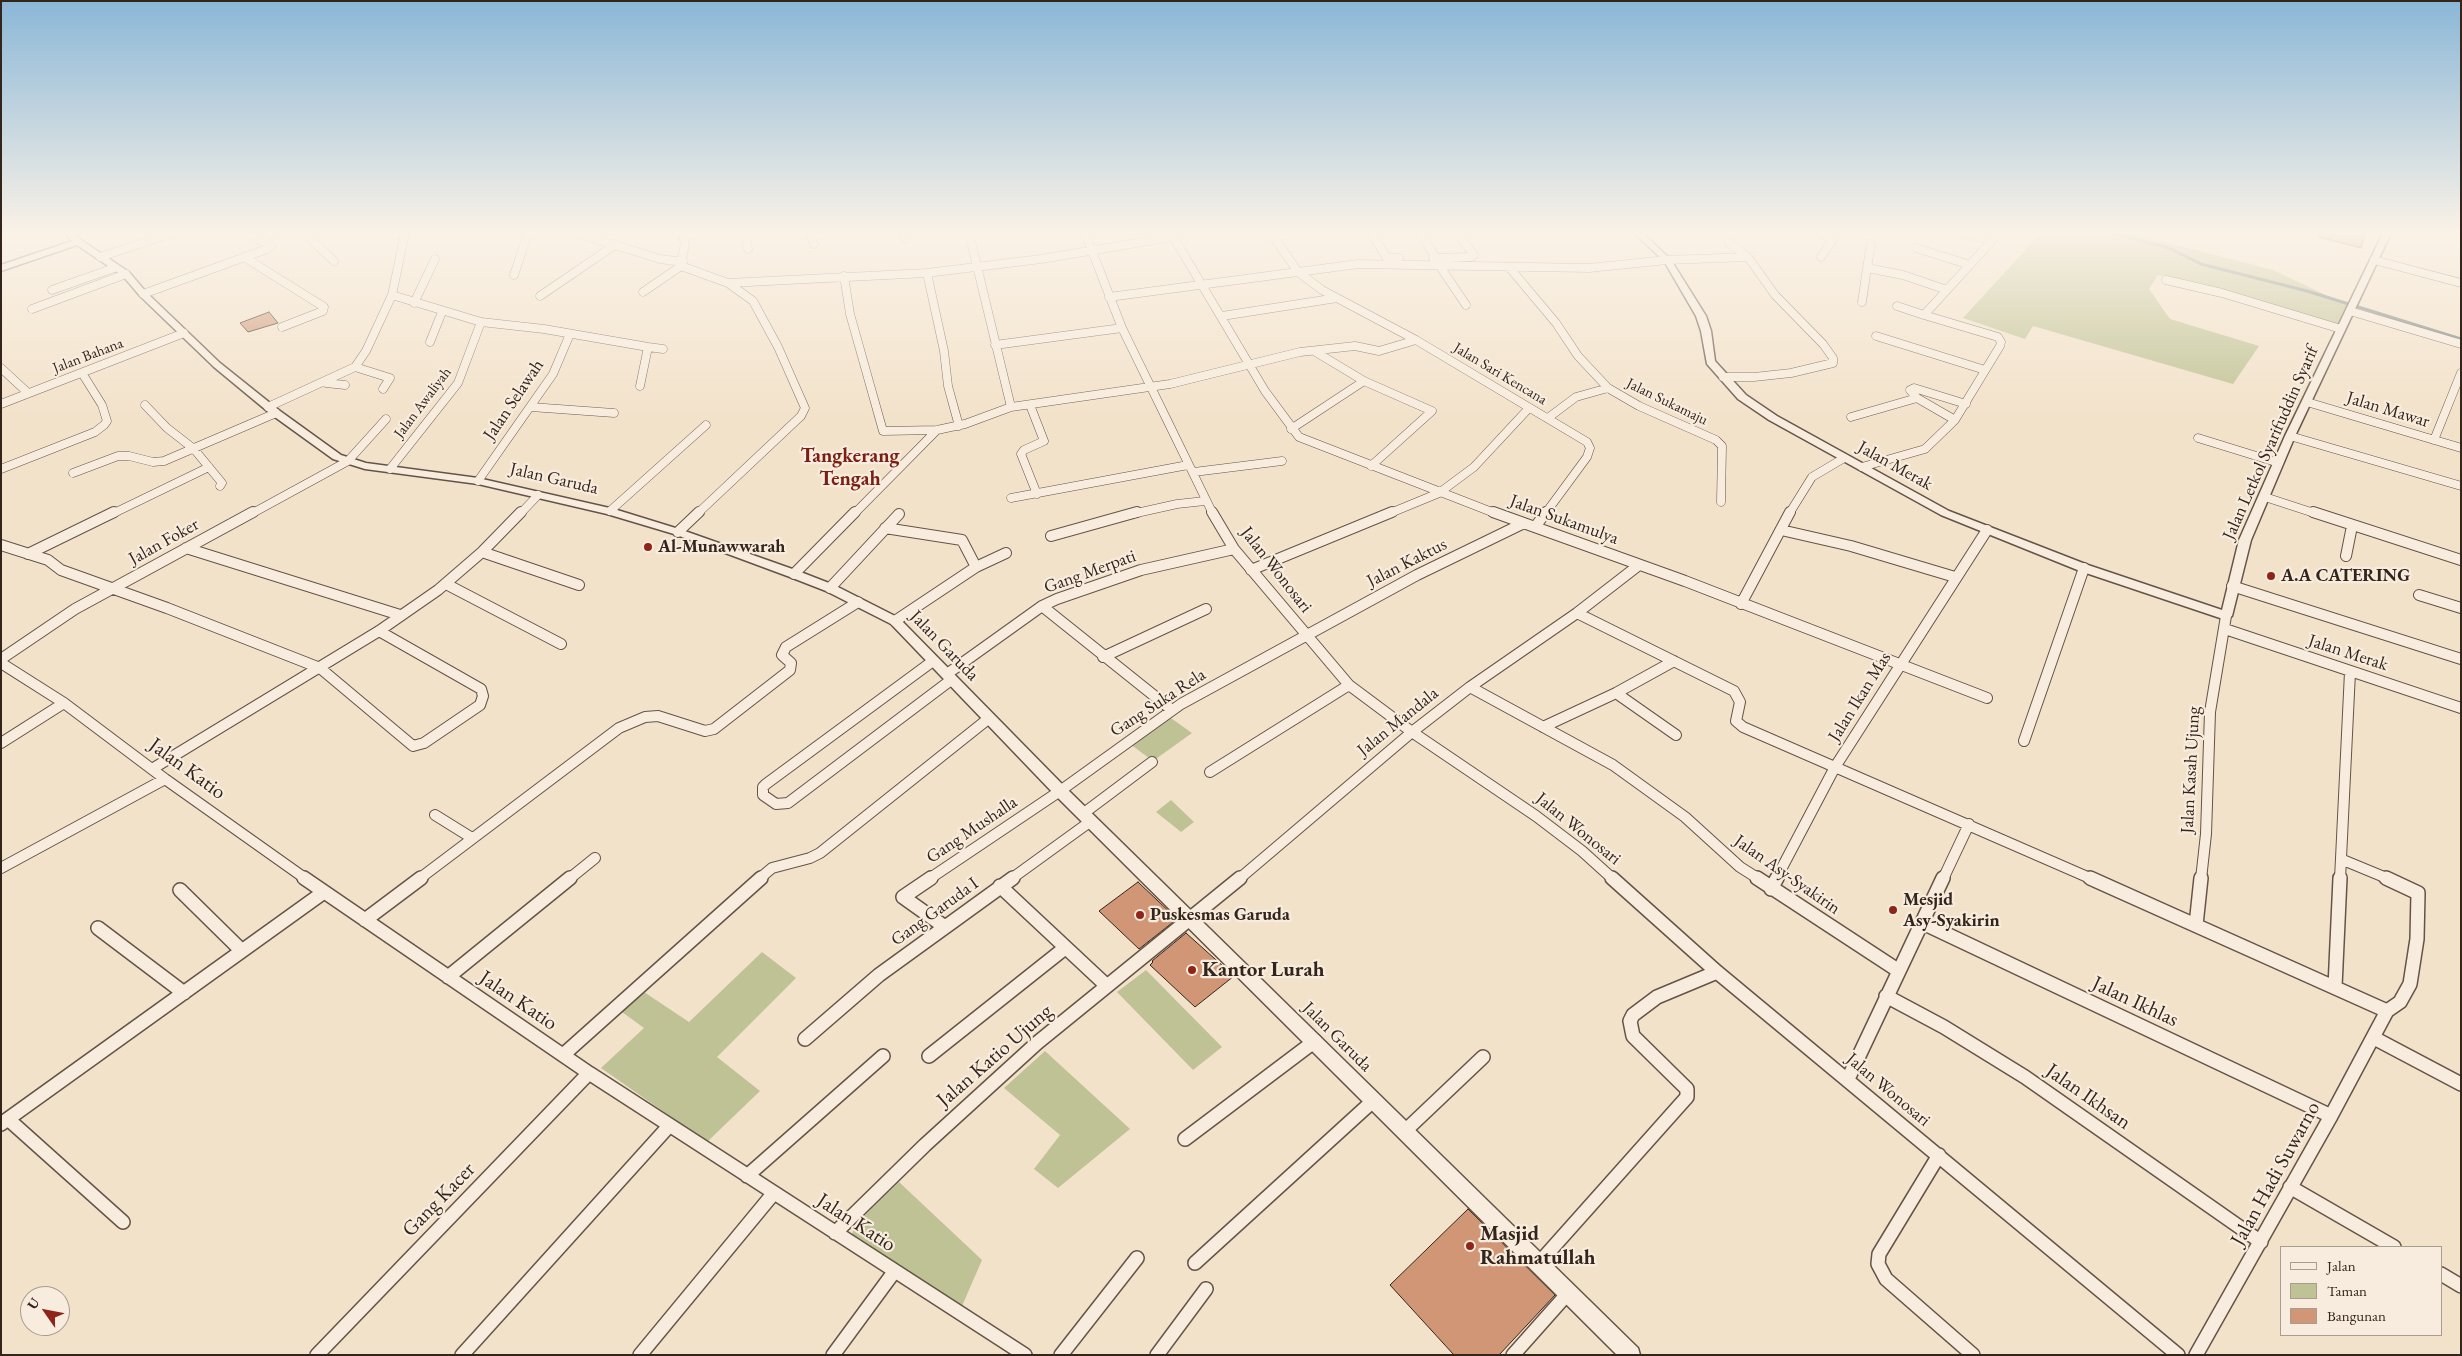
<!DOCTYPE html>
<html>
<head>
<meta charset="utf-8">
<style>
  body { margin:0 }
  #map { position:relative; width:2462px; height:1356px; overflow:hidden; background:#f3e2ca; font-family:"EB Garamond",serif }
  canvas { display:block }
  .frame { position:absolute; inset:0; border:2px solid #34251c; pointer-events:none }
  .legend { position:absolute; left:2280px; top:1246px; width:162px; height:90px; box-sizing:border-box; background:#f7ecdd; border:1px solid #a99c90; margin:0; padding:6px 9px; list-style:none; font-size:15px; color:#34251c }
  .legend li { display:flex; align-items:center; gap:10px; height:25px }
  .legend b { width:25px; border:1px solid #a99c90 }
  .north { position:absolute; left:20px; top:1286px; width:50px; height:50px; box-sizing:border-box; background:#f7ecdd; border:1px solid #a99c90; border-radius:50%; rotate:303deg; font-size:14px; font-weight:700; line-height:20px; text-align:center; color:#34251c }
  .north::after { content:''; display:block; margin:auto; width:18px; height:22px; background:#8f2418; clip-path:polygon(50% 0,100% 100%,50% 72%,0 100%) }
</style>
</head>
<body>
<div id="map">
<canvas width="2462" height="1356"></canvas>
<div class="frame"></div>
<ul class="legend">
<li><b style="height:6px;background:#f7ecdd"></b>Jalan</li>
<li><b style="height:14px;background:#bfc294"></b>Taman</li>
<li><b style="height:14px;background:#d09675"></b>Bangunan</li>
</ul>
<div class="north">U</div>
</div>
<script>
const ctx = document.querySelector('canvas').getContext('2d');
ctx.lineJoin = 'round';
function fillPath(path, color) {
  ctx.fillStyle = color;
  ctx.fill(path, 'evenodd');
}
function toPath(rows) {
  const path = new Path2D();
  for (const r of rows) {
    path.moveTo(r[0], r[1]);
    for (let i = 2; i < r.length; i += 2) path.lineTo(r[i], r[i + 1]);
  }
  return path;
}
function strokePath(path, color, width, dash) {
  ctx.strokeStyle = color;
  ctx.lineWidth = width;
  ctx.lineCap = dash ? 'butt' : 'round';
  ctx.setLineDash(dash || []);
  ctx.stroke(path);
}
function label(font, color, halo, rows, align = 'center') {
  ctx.font = font + ' "EB Garamond",serif';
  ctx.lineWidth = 4.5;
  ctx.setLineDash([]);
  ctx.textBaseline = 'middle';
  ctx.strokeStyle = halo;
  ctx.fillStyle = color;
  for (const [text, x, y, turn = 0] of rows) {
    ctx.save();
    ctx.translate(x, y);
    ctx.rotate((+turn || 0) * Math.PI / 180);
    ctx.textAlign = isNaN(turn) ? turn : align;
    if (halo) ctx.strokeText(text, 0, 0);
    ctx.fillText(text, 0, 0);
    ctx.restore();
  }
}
fillPath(toPath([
  [2041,233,2130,233,2273,270,2347,305,2336,326,2158,275,2149,289,2170,319,2259,346,2233,384,2033,326,2025,339,1963,318],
  [1168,716,1192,733,1153,761,1130,744],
  [1171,800,1194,822,1181,832,1156,812],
  [762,952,796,978,717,1057,760,1091,707,1142,601,1068,644,1028,622,1012,644,992,689,1022],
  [1146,970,1222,1047,1193,1070,1117,992],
  [1045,1051,1130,1129,1058,1188,1034,1169,1060,1135,1004,1088],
  [899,1182,982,1260,962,1306,854,1241,852,1234,855,1225]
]), '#bfc294');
strokePath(toPath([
  [2114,233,2169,248,2201,264,2307,291,2461,339]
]), '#73807d', 3);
const building = toPath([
  [2319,233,2365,233,2361,248,2319,237,2319,233],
  [269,312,278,323,248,332,240,323,269,312],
  [1138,882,1177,919,1139,949,1099,911,1138,882],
  [1186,933,1234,976,1195,1007,1150,965,1153,962,1152,961,1186,933],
  [1468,1209,1555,1295,1499,1355,1454,1355,1390,1285,1468,1209]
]);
fillPath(building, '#d09675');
strokePath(building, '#34251c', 1);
const minorFar2 = toPath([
  [304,233,334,261],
  [405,233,392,295,481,322,544,329,648,347,640,386],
  [576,233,660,259,683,262],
  [745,233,748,249],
  [810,233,814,244],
  [903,233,905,239],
  [969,233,1011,407],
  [1085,233,1122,328,1213,514],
  [1171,233,1265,391,1299,437,1497,514],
  [1271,233,1298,272,1322,290,1416,340,1587,442,1590,448,1587,457,1545,514],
  [1371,233,1387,258,1399,258],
  [1420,233,1436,258],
  [1821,233,1833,240,1821,257],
  [1964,233,1992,241],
  [1871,244,1867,268,1903,275,1947,290],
  [1916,248,1970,265],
  [100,257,173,233],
  [244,257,324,307,323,311,282,327],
  [1433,258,1471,257,1474,255,1457,233],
  [2374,260,2461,283],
  [1439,265,1466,305],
  [681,266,728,283,753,301,778,347,805,408,801,416,697,514],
  [1509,267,1556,323,1578,356,1608,388,1639,406,1716,440,1722,446,1721,502],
  [927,273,944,351,948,386,959,426],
  [514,275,528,233],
  [844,276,850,314,883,431,937,430,965,424,1011,407,1170,384,1300,352,1355,346,1379,351,1416,340],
  [2166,280,2222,293,2341,329],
  [728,283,927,273,1041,259,1172,237],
  [52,290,114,268],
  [643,292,681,266,685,242,682,233],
  [143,294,267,249,271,246,260,240,273,233],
  [540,296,615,245],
  [1109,297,1358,264,1589,268,1667,260,1748,257],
  [1862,302,1867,268],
  [414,303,435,259],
  [1897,306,1924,315],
  [32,309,126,274],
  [2350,311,2461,344],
  [1222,316,1337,298],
  [1876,336,1985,370],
  [430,342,442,312],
  [995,345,1122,328],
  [648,347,663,349],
  [1314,351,1364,381,1432,411,1371,466],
  [355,367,390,378,383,389],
  [1,368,28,393],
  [1723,377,1754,377,1791,373,1833,363,1833,358,1823,344,1775,295,1748,257,1729,243,1728,239,1732,233],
  [326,383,345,385],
  [2307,402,2461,448],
  [1,404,184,333],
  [145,405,167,428,194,449,222,483,220,486],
  [1030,405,1044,441,1024,450,1021,454,1037,494],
  [268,407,355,367,366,351,392,295],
  [531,407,614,413],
  [1851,417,1917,398],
  [1548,418,1576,397,1608,388],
  [1955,420,1917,398,1910,390,1914,388,1966,404],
  [1291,429,1364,381],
  [2290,436,2461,486],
  [2198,438,2279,463],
  [2434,440,2461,373],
  [1862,467,1925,449,1955,420,2000,346,2001,342,1998,337,1924,315,1999,233],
  [1,469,95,432,104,425,107,421,102,405,82,373],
  [390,469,458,383,481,322],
  [1194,472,1282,461],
  [73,473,118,456,129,456,153,462,164,461,276,413],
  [478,481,553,374,570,334],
  [2265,497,2317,514],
  [1011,498,1188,465],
  [610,511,706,425],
  [112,514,209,467],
  [251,514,348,461,386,419],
  [520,514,538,495],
  [854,514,937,430],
  [1132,514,1177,504,1205,501],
  [1388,514,1439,493,1474,467,1529,408],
  [1789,514,1812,477,1844,458]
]);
const minorFar1 = toPath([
  [1212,512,1234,549,1349,685,1412,732,1536,816,1582,851,1613,879],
  [1493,512,1685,581,1987,698],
  [2313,512,2461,560],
  [1535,527,1546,512],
  [885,528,962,540,976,567],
  [1781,530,1851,546,1955,577],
  [678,532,699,512],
  [1051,536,1137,512],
  [1,545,48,560,61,570,167,608,320,668,413,746,424,743,480,705,483,696,481,689,379,631],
  [186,548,400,615],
  [482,552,579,585],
  [28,554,114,512],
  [2346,556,2352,526],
  [1251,570,1392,512],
  [794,574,855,512],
  [446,584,561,644],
  [2232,586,2461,659],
  [830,588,899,514],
  [2419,595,2461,608],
  [1741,604,1790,512],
  [1042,606,1172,710],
  [1577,613,1734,691,1740,702,1736,721,1743,727,2092,879],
  [895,621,976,567,1006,553],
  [2225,629,2461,708],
  [1103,657,1206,609],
  [1,659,75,609,253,512],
  [933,661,766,784,763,787,763,795,776,804,788,803,951,680],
  [1,663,64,703,165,779,306,879],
  [947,674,1042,606,1057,599,1141,570,1234,549],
  [1470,687,1613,765,1685,817,1740,867,1759,879],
  [1616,693,1676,735],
  [1543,727,1616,693,1674,661],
  [2024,741,2084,568],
  [1,743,64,703],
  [152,769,379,631,438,590,482,552,521,512],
  [1210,772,1349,685],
  [1084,813,1152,762],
  [435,815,472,838],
  [2343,860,2389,879],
  [1,868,165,779],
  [419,879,619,728,645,717,658,716,705,731,714,729,790,670,791,663,782,655,786,647,858,602],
  [569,879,595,858],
  [759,879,772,868,810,858,820,853,988,719],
  [929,879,1060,791,1181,704,1417,575,1524,523],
  [1011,879,1091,821],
  [1239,879,1412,732,1470,687,1577,613,1639,565],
  [1776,879,1835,767,1987,530],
  [1943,879,1969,824],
  [2201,879,2206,834,2210,712,2226,616],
  [2340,879,2350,672]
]);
const minor = toPath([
  [304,878,589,1073,1025,1355],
  [931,878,903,897,945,927],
  [1612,878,1717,972,2178,1355],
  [1757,878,1899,971],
  [2090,878,2387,1011],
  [1000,886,1107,986],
  [1771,889,1777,878],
  [180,890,242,951],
  [365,920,421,878],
  [1923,923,2331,1116],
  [2196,925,2201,878],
  [98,928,184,993],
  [448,977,570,878],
  [2335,987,2340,878],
  [1886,996,1944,1027,2025,1077,2261,1242],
  [2374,1038,2461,1084],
  [805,1039,879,975,1013,878],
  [563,1055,761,878],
  [929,1056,1065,948],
  [1848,1079,1943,878],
  [8,1119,123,1222],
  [1,1124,324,892],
  [1405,1131,1483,1057],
  [1185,1139,1315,1041],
  [1939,1155,1879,1254,1878,1264,1886,1279,1973,1355],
  [747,1176,883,1056],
  [2290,1187,2394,1247],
  [835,1233,925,1145,1037,1043,1240,878],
  [1195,1263,1374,1100],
  [1539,1263,1687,1097,1687,1089,1633,1036,1630,1021,1633,1015,1657,997,1717,972],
  [2441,1274,2461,1286],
  [317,1355,589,1073],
  [462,1355,669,1126],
  [640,1355,773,1194],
  [833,1355,894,1272],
  [1061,1355,1137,1258],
  [1157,1355,1206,1289],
  [1513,1355,1569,1292],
  [2196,1355,2331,1116,2387,1011,2400,1002,2410,984,2417,939,2418,893,2386,878]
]);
const tertiary = toPath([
  [65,233,74,233,81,240,129,272,146,292,220,363,280,411,341,455,366,463,478,478,614,509,682,530,798,571,834,585,899,618,1065,787,1638,1348,1640,1355,1617,1355,1055,795,891,624,826,591,790,577,674,534,607,514,478,484,365,469,333,459,272,415,214,367,140,296,123,276,77,245,1,271,1,265,72,241,65,233],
  [1634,233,1643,233,1671,260,1706,316,1711,331,1715,361,1746,395,1777,416,1949,511,2088,565,2222,610,2239,540,2285,436,2383,233,2391,233,2295,436,2251,540,2232,616,2226,620,2080,571,1941,515,1769,420,1738,399,1707,364,1701,331,1696,316,1664,261,1634,233]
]);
strokePath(minorFar2, '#645448', 9);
strokePath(minorFar1, '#645448', 12);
strokePath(minor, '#645448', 16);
strokePath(tertiary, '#645448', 3);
strokePath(minorFar2, '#f7ecdd', 8);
strokePath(minorFar1, '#f7ecdd', 10);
strokePath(minor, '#f7ecdd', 13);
fillPath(tertiary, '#f7ecdd');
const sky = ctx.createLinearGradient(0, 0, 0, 423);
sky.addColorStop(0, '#8ab7d7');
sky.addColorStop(0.55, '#faf2e7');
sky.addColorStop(1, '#faf2e700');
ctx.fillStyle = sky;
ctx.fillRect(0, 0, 2462, 423);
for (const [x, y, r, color] of [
  [648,547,5,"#8f2418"],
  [2271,576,5,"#8f2418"],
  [1893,910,5,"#8f2418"],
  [1140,915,5,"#8f2418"],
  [1192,970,5,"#8f2418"],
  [1470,1246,5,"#8f2418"]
]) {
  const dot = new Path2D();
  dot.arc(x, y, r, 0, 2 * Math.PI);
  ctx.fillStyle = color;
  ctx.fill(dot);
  strokePath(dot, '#f7ecdd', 2);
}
label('15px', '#34251c', '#f7ecdd', [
  ["Jalan Bahana",88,356,-21],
  ["Jalan Sari Kencana",1500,374,31],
  ["Jalan Sukamaju",1667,402,26],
  ["Jalan Awaliyah",423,403,-53]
]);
label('18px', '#34251c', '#f7ecdd', [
  ["Jalan Selawah",514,400,-56],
  ["Jalan Mawar",2388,410,17],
  ["Jalan Letkol Syarifuddin Syarif",2271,443,-66],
  ["Jalan Merak",1895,466,29],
  ["Jalan Garuda",554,479,13],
  ["Jalan Sukamulya",1564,520,20],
  ["Jalan Foker",164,542,-29],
  ["Jalan Kaktus",1407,563,-27],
  ["Jalan Wonosari",1276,570,52],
  ["Gang Merpati",1090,572,-20],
  ["Jalan Garuda",944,646,46],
  ["Jalan Merak",2348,653,18],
  ["Jalan Ikan Mas",1860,697,-58],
  ["Gang Suka Rela",1158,703,-33],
  ["Jalan Mandala",1398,722,-39],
  ["Jalan Kasah Ujung",2191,770,-87],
  ["Jalan Wonosari",1578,829,39],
  ["Gang Mushalla",972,830,-34],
  ["Jalan Asy-Syakirin",1787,875,35],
  ["Gang Garuda I",935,912,-36],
  ["Jalan Garuda",1337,1037,45],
  ["Jalan Wonosari",1888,1090,40]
]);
label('bold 18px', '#34251c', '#f7ecdd', [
  ["Al-Munawwarah",658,547],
  ["A.A CATERING",2281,576],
  ["Mesjid",1903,900],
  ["Asy-Syakirin",1903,921],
  ["Puskesmas Garuda",1150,915]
], 'left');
label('bold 20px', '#7a1f14', '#f7ecdd', [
  ["Tangkerang",850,457],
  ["Tengah",850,480]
]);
label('21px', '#34251c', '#f7ecdd', [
  ["Jalan Katio",187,769,36],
  ["Jalan Katio",518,1001,34],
  ["Jalan Ikhlas",2135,1002,25],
  ["Jalan Katio Ujung",995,1056,-41],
  ["Jalan Ikhsan",2088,1097,35],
  ["Jalan Hadi Suwarno",2276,1174,-61],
  ["Gang Kacer",439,1200,-46],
  ["Jalan Katio",856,1223,33]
]);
label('bold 21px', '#34251c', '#f7ecdd', [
  ["Kantor Lurah",1202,970],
  ["Masjid",1480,1234],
  ["Rahmatullah",1480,1258]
], 'left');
</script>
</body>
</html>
